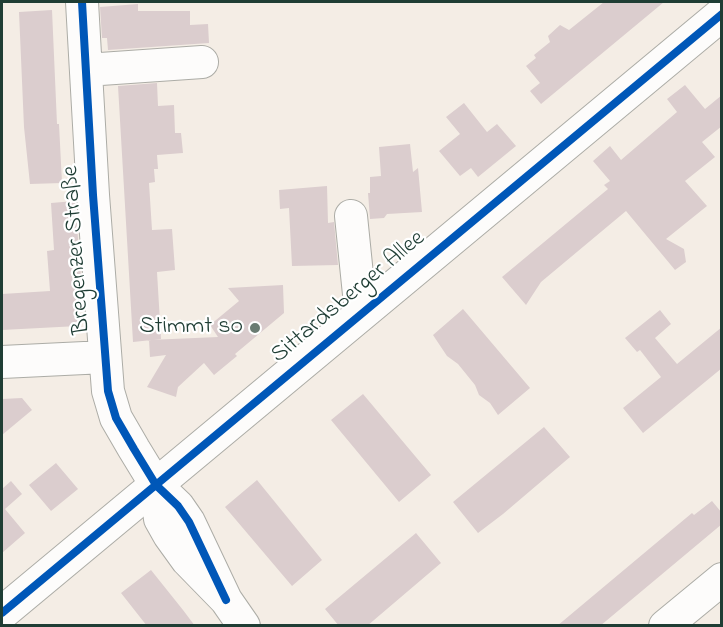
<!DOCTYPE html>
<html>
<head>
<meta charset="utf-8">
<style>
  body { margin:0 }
  #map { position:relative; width:723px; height:627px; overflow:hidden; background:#f4ede5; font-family:"Indie Flower",sans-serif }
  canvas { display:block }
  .frame { position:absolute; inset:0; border:3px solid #1f3d34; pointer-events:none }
</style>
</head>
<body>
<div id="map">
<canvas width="723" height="627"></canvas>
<div class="frame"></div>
</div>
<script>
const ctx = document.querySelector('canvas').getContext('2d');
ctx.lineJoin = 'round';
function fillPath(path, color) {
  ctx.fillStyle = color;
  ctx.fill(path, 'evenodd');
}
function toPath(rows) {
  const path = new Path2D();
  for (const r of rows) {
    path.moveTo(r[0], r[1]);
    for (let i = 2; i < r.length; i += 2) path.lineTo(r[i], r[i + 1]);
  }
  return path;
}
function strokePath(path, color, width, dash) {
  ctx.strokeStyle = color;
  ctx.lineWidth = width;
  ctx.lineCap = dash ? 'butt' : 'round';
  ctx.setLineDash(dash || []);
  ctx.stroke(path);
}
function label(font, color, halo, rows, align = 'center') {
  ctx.font = font + ' "Indie Flower",sans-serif';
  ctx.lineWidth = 4.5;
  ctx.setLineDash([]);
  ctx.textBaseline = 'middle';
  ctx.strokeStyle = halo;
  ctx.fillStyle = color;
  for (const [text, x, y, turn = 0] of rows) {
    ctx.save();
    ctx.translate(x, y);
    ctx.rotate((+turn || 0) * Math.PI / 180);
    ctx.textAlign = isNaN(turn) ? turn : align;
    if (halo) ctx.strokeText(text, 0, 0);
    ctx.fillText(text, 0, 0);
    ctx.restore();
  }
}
fillPath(toPath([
  [604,2,664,2,541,104,530,91,540,83,526,66,536,58,534,55,550,42,548,36,560,25,569,30],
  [138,4,138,11,190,11,190,25,208,24,209,43,108,50,107,38,102,38,100,7],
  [52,10,57,124,59,124,62,183,30,184,24,127,19,12],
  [157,83,158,106,174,105,175,133,181,133,183,153,157,155,158,169,154,169,155,182,149,183,152,230,172,229,175,270,157,272,161,339,133,342,118,86],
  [685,85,705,109,722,95,722,126,702,142,715,157,685,181,707,206,666,239,684,249,686,262,675,270,626,211,541,282,526,305,502,277,608,189,604,185,610,181,593,161,610,146,621,160,677,112,667,99],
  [464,103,487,132,497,124,516,146,478,177,471,168,460,176,439,151,460,134,446,117],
  [410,144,413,172,418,168,422,212,387,214,384,218,370,219,368,193,370,193,370,177,381,176,379,147],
  [327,186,328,223,334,222,338,265,292,266,289,208,280,209,279,190],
  [75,201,81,276,75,276,78,326,2,330,2,294,50,291,47,251,54,250,51,203],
  [283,285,284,313,235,354,237,356,214,375,204,363,178,387,176,397,147,387,166,355,150,357,149,340,218,337,210,325,239,301,228,288],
  [463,309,530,388,498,415,490,403,479,395,475,385,458,364,447,356,433,335],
  [660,310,671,324,655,338,677,364,722,327,722,368,643,433,623,408,661,377,640,350,637,352,625,338],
  [363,394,431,475,399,502,331,420],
  [22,398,32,410,2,435,2,399],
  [544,427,570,457,503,514,478,533,453,502],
  [56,463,78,489,51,511,29,485],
  [257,480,322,560,292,586,225,507],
  [11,481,22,494,5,509,25,533,2,553,2,489],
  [712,501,722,513,722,524,600,626,557,626,692,513,694,515],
  [416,533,441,563,367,626,339,626,325,609],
  [151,570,183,610,195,626,147,626,121,593]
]), '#dbcdce');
const minor = toPath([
  [82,2,93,195,108,391,116,418,134,449,156,485,178,506,189,522,226,600],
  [86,70,202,62],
  [351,216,361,314],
  [2,362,105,357],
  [156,485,160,519,169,535,187,560,226,600,244,626],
  [665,626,722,579]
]);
const major = toPath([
  [2,613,722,14]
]);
strokePath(minor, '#acaca6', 34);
strokePath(major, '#acaca6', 35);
strokePath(minor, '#fdfcfb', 32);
strokePath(major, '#fdfcfb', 33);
strokePath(toPath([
  [82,2,93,195,108,391,116,418,134,449,156,485,178,506,189,522,226,600],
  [2,613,722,14]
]), '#0057b8', 8);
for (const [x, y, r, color] of [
  [255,328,6,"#6a7b72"]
]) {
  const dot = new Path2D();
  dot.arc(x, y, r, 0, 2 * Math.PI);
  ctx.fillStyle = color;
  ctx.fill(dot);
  strokePath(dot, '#fff', 2);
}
label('24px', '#1f3d34', '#fff', [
  ["Bregenzer Straße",78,250,-94],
  ["Sittardsberger Allee",349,298,-40]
]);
label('24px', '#1f3d34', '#fff', [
  ["Stimmt so",243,328]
], 'right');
</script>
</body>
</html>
